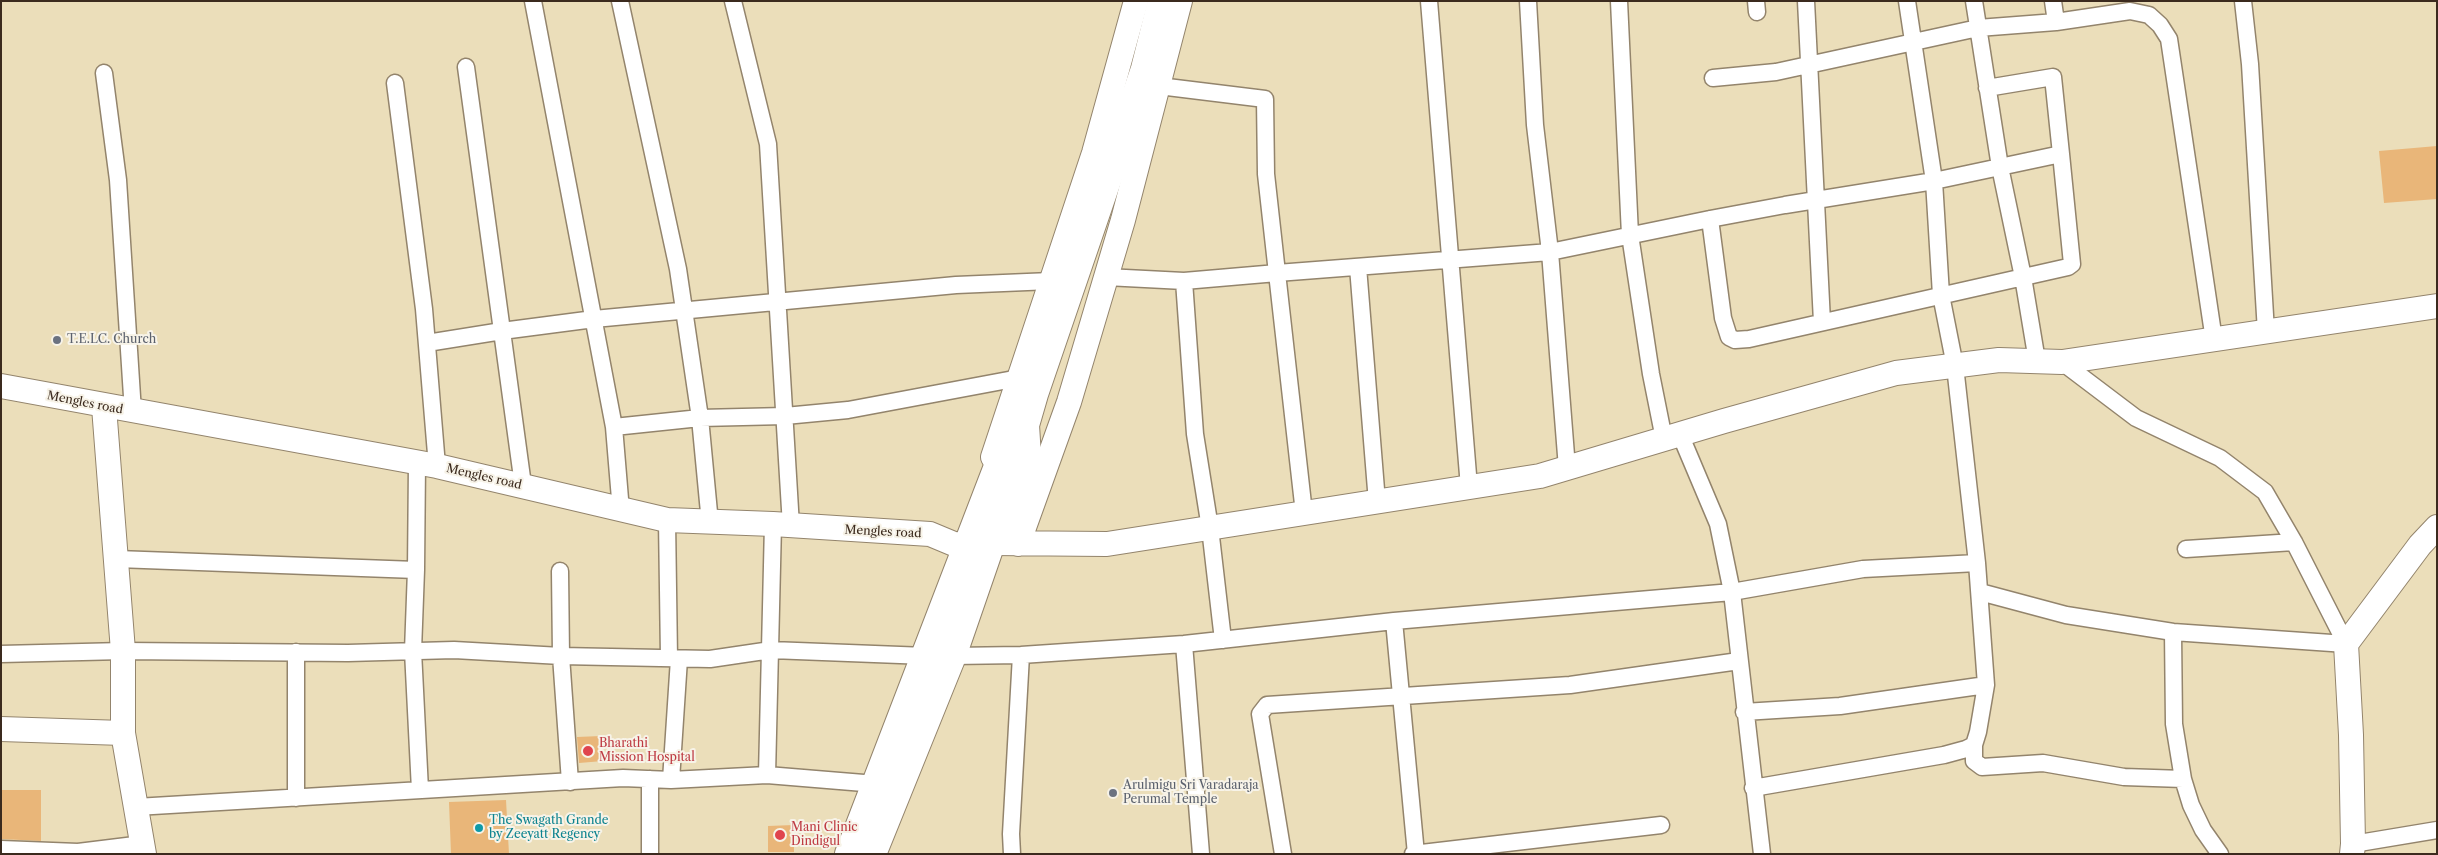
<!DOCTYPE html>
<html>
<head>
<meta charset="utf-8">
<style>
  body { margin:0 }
  #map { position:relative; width:2438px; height:855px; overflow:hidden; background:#ebdeba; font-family:"Libre Caslon Text",serif }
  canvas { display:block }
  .frame { position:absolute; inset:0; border:2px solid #3b2a1e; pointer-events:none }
</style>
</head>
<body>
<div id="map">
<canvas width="2438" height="855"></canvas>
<div class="frame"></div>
</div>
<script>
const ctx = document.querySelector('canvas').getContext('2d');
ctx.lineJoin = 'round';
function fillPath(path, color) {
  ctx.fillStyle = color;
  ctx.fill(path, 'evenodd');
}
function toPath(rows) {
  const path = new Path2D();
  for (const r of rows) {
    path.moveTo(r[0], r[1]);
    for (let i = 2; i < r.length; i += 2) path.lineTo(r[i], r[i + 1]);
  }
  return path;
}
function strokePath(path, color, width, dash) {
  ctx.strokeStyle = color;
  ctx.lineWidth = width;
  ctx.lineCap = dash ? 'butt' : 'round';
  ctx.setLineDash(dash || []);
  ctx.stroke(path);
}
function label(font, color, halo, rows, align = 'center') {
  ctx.font = font + ' "Libre Caslon Text",serif';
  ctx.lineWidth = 4;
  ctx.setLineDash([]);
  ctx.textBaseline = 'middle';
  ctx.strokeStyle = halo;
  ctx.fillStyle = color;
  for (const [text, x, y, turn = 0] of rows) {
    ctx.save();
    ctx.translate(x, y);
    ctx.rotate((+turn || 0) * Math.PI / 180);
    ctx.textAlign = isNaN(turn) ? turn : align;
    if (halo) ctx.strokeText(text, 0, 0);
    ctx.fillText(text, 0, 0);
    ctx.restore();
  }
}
fillPath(toPath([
  [2437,146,2437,199,2384,203,2379,151],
  [601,736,603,761,579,763,577,737],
  [1,790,41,790,41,841,1,839],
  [506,800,509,854,451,854,449,802],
  [794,825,794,852,768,852,768,826]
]), '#e9b679');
const street = toPath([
  [533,1,614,427,700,418,678,269,620,1],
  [733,1,768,144,791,526],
  [1429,1,1469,487],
  [1619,1,1630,235,1651,374,1664,439],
  [1756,1,1757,12],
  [1806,1,1822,322],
  [1974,1,2000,167,2023,277,2037,361],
  [2053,1,2056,22],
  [2243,1,2250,64,2266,332],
  [466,67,523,485],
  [104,73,118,180,133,412],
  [1713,78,1776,72,1978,28,2056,22,2130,11,2149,15,2160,25,2169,39,2214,340],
  [395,83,424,309,437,466],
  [1159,86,1265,99,1266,174,1277,273,1550,252,1535,125,1528,1],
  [1987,88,2053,77,2061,154],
  [1358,267,1377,502],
  [1106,277,1184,281,1277,273,1304,513],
  [1184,281,1195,434,1210,528,1223,640],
  [427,343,502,331,594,319,956,285,1051,281],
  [2062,362,2136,418,2220,458,2265,492,2294,542,2346,644],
  [614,427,621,511],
  [1680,434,1718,524,1732,592,1762,854],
  [417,463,416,570,413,651,420,790],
  [1567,468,1550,252,1710,219,1785,205,1934,181,2061,154,2072,264,2068,267,1749,339,1735,340,1729,337,1723,318,1710,219],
  [667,520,669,658],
  [710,523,700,418,785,416,848,410,1019,378],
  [2186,549,2294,542],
  [117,559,416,570],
  [560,571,561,656,570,782],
  [1980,592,2066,615,2173,632,2346,644],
  [1394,621,1416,854],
  [2173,632,2174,724,2183,779,2191,805,2203,830,2220,854],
  [1184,644,1201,854],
  [296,652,296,798],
  [1,654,123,651,348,653,454,650,561,656,710,659,771,650,926,656],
  [952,656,1021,655,1184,644,1394,621,1732,592,1863,569,1977,563],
  [1744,712,1840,706,1986,685],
  [1974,745,1974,761,1982,767,2043,763,2124,777,2183,779],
  [767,775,773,524],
  [671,780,679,659],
  [1753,788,1944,755,1966,749,1974,745,1978,732,1986,685,1977,563,1955,366,1941,295,1934,181,1907,1],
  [136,807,623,778,671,780,767,775,876,784],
  [2353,844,2437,830],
  [1,849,78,852,143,844],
  [650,854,650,779],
  [1012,854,1011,834,1021,655],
  [1283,854,1260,714,1267,705,1570,685,1739,661],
  [1413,854,1661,825]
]);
const secondary = toPath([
  [1,386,437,466,667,520,773,524,930,534,954,544,967,545],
  [104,407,123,651,123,733,144,854],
  [993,457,1094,153,1136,1],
  [991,543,1107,544,1540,476,1724,421,1896,373,1999,360,2062,362,2437,306],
  [1018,544,1069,402,1123,220,1180,1],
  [1,729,123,733],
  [2352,854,2353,844,2351,735,2346,644,2420,545,2437,527]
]);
const highway = toPath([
  [849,854,1007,443,1025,425],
  [872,854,952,656,991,543,1027,457,1025,425,1034,394,1145,69,1162,1]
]);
strokePath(street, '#93846c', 19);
strokePath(secondary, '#93846c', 26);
strokePath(highway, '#93846c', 30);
strokePath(street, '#fff', 16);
strokePath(secondary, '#fff', 24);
strokePath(highway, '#fff', 28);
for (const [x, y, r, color] of [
  [57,340,5,"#6b7280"],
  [588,751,6,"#e0444e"],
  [1113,793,5,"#6b7280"],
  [479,828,5,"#0f9aa8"],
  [780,835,6,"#e0444e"]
]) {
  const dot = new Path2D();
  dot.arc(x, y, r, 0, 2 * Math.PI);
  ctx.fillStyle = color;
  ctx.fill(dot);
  strokePath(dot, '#f7f3e8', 2);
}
label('12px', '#5b616d', '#f7f3e8', [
  ["T.E.LC. Church",67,340],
  ["Arulmigu Sri Varadaraja",1123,786],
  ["Perumal Temple",1123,800]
], 'left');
label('12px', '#3b2a1e', '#f7f3e8', [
  ["Mengles road",85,403,11],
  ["Mengles road",484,477,13],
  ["Mengles road",883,532,3]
]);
label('12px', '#be3a42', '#f7f3e8', [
  ["Bharathi",599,744],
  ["Mission Hospital",599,758],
  ["Mani Clinic",791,828],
  ["Dindigul",791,842]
], 'left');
label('12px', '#0d838f', '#f7f3e8', [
  ["The Swagath Grande",489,821],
  ["by Zeeyatt Regency",489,835]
], 'left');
</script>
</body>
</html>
